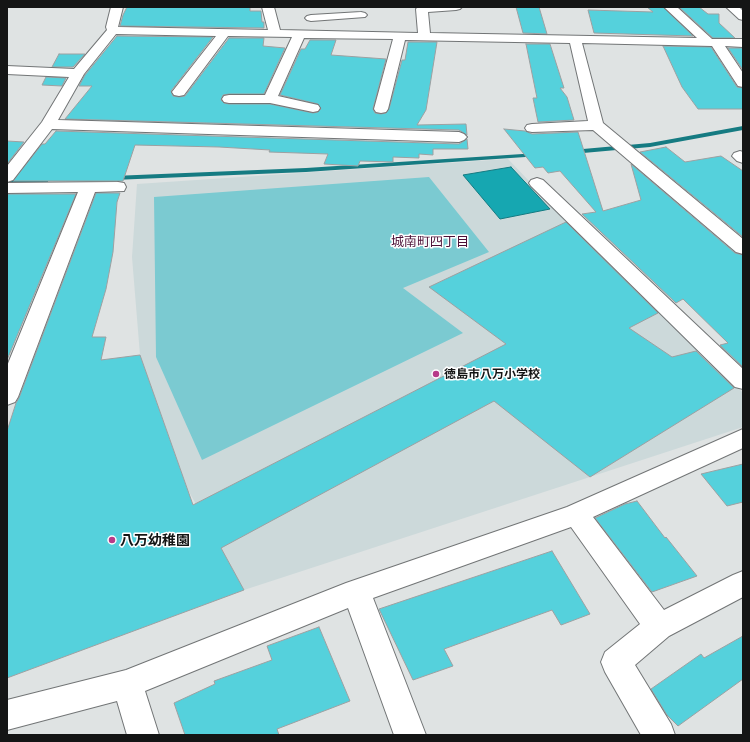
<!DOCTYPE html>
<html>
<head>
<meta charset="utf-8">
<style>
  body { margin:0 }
  #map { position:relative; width:750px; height:742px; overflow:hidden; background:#dfe3e3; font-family:Ubuntu,sans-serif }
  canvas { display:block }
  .frame { position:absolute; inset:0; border:8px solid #141515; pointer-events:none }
</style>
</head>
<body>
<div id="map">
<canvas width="750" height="742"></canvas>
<div class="frame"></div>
</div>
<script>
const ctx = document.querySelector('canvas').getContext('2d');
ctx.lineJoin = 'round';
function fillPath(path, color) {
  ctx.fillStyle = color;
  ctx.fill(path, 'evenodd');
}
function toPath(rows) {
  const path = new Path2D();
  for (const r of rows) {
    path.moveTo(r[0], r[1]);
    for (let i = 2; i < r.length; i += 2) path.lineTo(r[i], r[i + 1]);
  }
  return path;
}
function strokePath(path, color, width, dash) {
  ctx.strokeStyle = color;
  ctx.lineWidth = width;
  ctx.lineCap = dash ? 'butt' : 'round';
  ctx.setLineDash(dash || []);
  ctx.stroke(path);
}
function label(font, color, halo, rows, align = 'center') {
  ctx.font = font + ' Ubuntu,"Noto Sans JP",sans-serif';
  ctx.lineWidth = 3;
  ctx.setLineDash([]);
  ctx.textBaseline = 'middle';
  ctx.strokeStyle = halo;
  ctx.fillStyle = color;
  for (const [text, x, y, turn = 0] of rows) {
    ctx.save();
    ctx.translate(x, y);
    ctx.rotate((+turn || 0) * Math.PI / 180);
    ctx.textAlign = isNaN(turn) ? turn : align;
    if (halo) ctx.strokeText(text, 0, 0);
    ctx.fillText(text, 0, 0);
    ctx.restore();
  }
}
fillPath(toPath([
  [508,159,573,227,635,283,743,393,743,427,244,590,188,490,140,355,132,257,137,184]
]), '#ccd9da');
fillPath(toPath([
  [429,177,489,252,403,288,463,333,202,460,156,357,154,197]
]), '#7bcad1');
const water = toPath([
  [511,167,550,209,500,219,463,175,511,167]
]);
fillPath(water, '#16a7b1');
strokePath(water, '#157b82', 1);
fillPath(toPath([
  [743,126,743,130,650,147,572,154,569,152,572,150,650,143,743,126],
  [538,153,540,154,540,156,306,172,113,180,110,178,113,176,306,168,538,153],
  [46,179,48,180,48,182,7,184,7,180,46,179]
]), '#157b82');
const building = toPath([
  [127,7,250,7,250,11,261,11,262,22,264,22,264,28,120,26,123,15,127,7],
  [516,7,539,7,547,34,523,33,516,7],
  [647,7,663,7,693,36,594,33,588,10,653,12,647,7],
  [679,7,699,7,708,14,719,14,719,23,735,38,713,38,679,7],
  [117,36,213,37,171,91,173,96,179,97,185,96,229,38,264,38,263,46,285,48,264,94,229,94,223,95,221,100,224,103,229,104,270,104,313,113,318,112,321,109,318,104,280,95,301,49,305,49,310,40,336,40,331,55,386,59,373,109,375,113,381,114,386,113,389,109,402,60,405,60,408,42,437,42,426,110,417,125,466,124,467,135,459,130,65,119,92,86,79,86,85,75,117,36],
  [526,44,550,44,564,88,560,88,567,97,574,120,538,122,533,98,537,98,526,44],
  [663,46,711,47,737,87,743,88,743,109,698,109,682,87,663,46],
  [728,48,743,48,743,70,728,48],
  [59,54,85,54,73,67,52,67,59,54],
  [46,77,66,78,62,86,42,85,46,77],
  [504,129,525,131,532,134,578,132,603,211,641,200,631,164,735,253,743,255,743,367,720,345,728,343,683,299,676,303,582,214,596,212,560,171,548,173,543,167,535,168,504,129],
  [56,131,459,144,467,139,468,149,433,149,433,155,419,154,419,158,393,157,393,162,360,161,358,166,324,164,328,154,269,152,270,150,219,147,135,145,123,181,13,181,42,144,45,144,56,131],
  [7,141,24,142,7,164,7,141],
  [666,147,685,162,721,156,743,171,743,237,640,152,666,147],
  [96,193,120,193,117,202,113,252,106,289,92,337,106,337,101,360,140,355,193,505,506,344,429,287,566,222,658,313,629,328,672,357,696,351,734,388,590,477,494,401,221,548,244,590,7,678,7,431,16,403,19,398,96,193],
  [7,194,76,194,7,360,7,194],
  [743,464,743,502,727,506,701,474,743,464],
  [637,501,665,538,666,537,697,576,652,592,595,518,625,504,637,501],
  [552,551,590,614,561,625,552,610,444,649,453,666,413,680,379,609,552,551],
  [319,627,350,701,277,729,279,735,185,735,174,703,215,684,214,681,272,660,267,646,319,627],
  [743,636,743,679,678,726,667,715,651,689,701,654,704,658,743,636]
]);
fillPath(building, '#55d1dc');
strokePath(building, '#9da0a1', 1);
const minor = toPath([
  [111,7,123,7,118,27,268,30,262,7,274,7,280,30,418,33,416,9,418,7,462,7,460,9,456,10,428,12,430,33,697,38,664,7,677,7,712,39,743,39,743,47,725,46,743,73,743,87,738,86,712,46,582,43,603,123,743,239,743,254,736,252,593,130,532,132,527,131,525,128,527,125,532,124,588,121,570,43,405,40,388,109,386,112,381,113,376,112,374,109,393,39,304,38,278,96,318,105,320,108,318,111,313,112,270,103,229,103,224,102,222,99,224,96,229,95,265,95,292,37,228,36,184,95,179,96,174,95,172,92,216,36,116,34,84,74,58,120,459,132,464,134,467,137,464,140,459,142,52,129,13,180,7,182,7,166,42,122,69,77,7,74,7,66,74,69,107,30,106,27,111,7],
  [726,7,739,7,743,11,743,20,739,19,726,7],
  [361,12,365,13,367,15,365,17,311,21,307,20,305,18,307,16,311,15,361,12],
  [740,151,743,152,743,163,737,161,732,156,734,153,740,151],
  [537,178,543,180,743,369,743,389,735,387,531,186,529,183,531,180,537,178],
  [118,182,124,183,126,187,124,191,95,192,18,397,15,402,7,405,7,366,78,192,7,193,7,183,118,182],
  [743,429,743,448,593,517,664,610,733,575,743,571,743,597,669,636,635,665,671,724,675,735,641,735,605,672,601,662,605,652,640,624,571,527,373,598,426,735,394,735,348,608,145,691,159,735,127,735,117,701,7,730,7,700,126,670,346,583,567,507,743,429]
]);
strokePath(minor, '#727576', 2);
fillPath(minor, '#fff');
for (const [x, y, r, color] of [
  [436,374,4,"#b73a89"],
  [112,540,4,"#b73a89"]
]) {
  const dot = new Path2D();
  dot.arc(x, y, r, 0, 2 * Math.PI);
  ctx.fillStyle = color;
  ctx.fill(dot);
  strokePath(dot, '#fff', 1.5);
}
label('bold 12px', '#141515', '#fff', [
  ["徳島市八万小学校",444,374]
], 'left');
label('13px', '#4d1138', '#fff', [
  ["城南町四丁目",430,242]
]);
label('bold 14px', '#141515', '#fff', [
  ["八万幼稚園",120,540]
], 'left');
</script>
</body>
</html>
